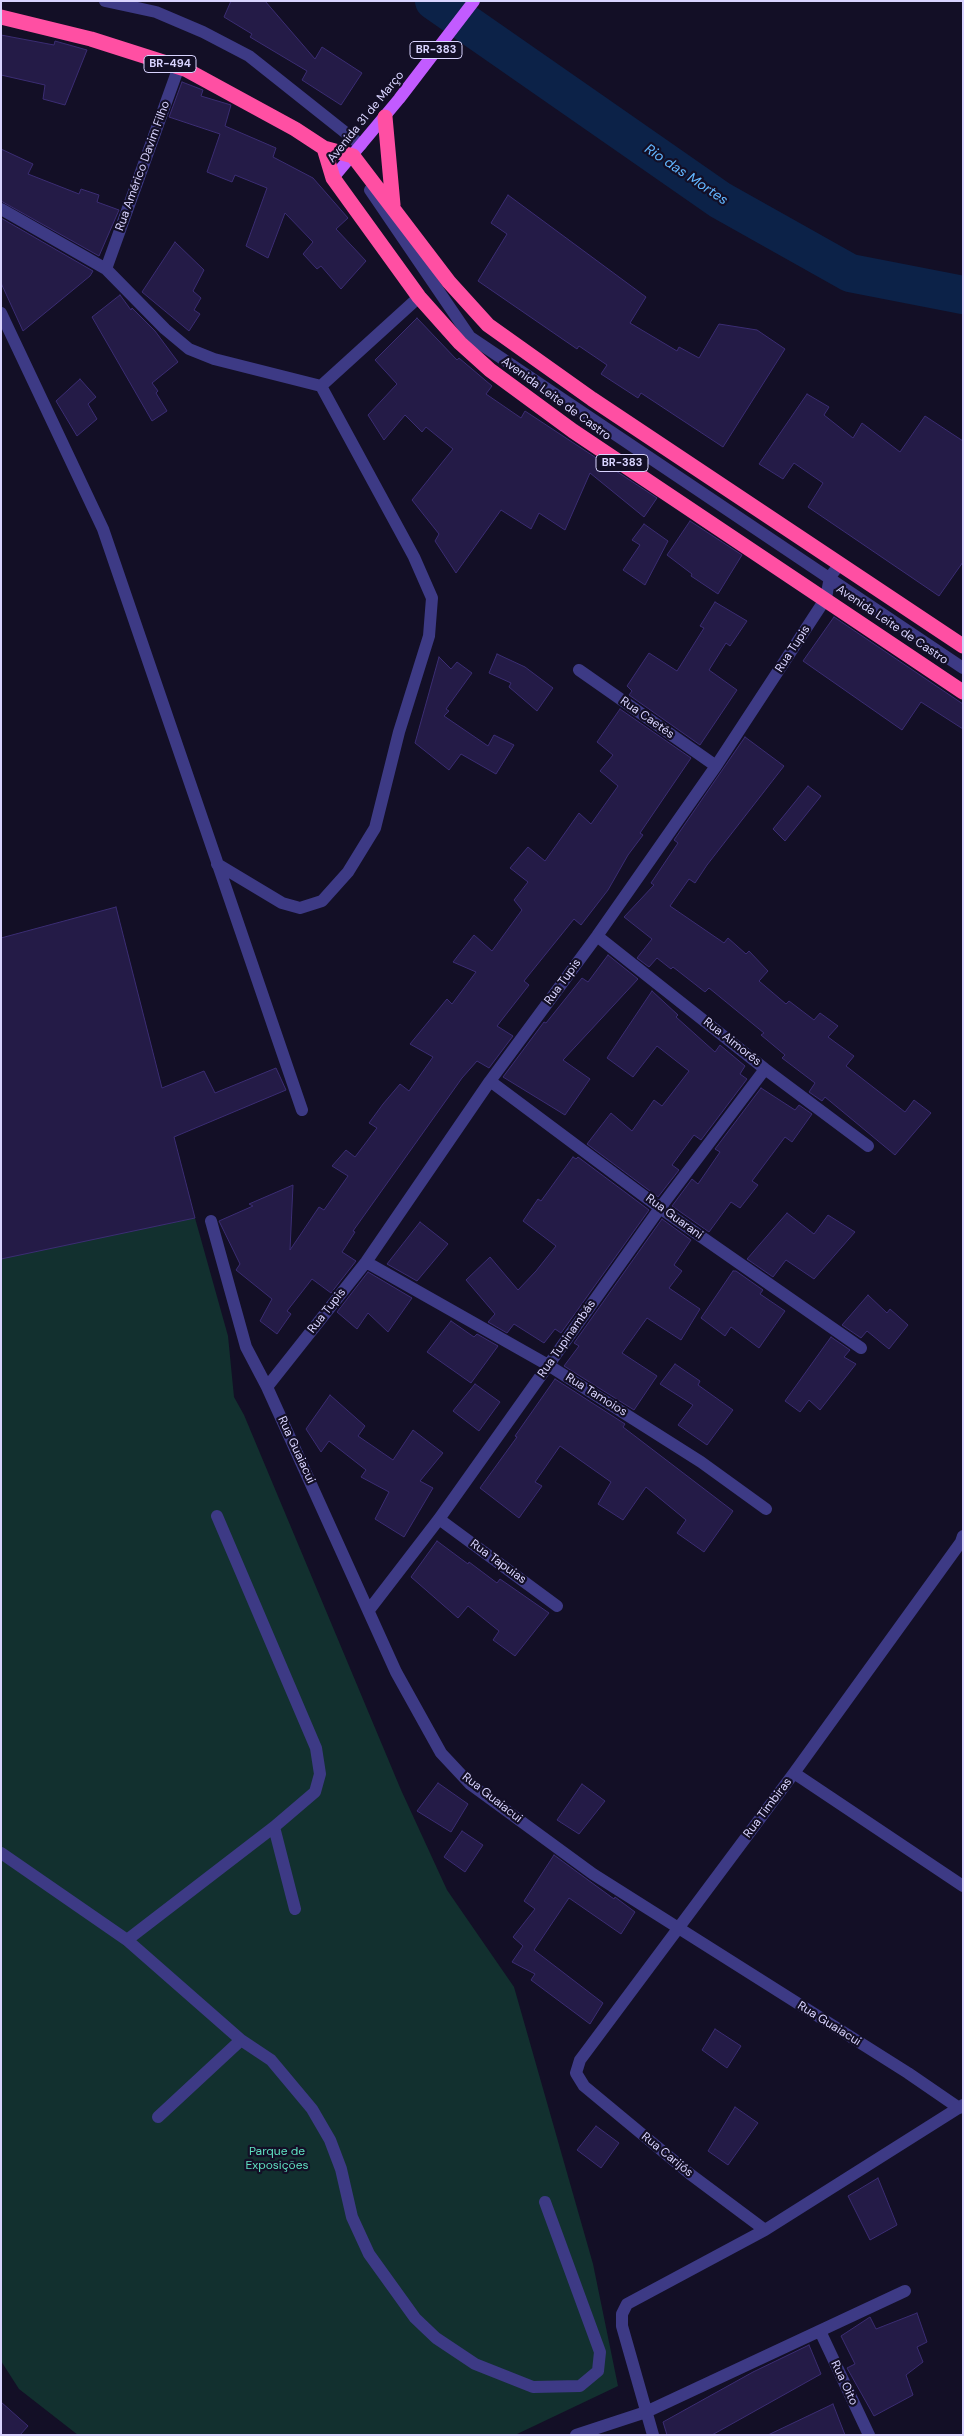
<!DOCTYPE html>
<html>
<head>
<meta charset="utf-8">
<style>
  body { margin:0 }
  #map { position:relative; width:964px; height:2436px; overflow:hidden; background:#130f26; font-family:"DM Sans",sans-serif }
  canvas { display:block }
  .frame { position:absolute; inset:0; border:2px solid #d9d4ff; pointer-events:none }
</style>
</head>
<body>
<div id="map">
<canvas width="964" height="2436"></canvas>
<div class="frame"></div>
</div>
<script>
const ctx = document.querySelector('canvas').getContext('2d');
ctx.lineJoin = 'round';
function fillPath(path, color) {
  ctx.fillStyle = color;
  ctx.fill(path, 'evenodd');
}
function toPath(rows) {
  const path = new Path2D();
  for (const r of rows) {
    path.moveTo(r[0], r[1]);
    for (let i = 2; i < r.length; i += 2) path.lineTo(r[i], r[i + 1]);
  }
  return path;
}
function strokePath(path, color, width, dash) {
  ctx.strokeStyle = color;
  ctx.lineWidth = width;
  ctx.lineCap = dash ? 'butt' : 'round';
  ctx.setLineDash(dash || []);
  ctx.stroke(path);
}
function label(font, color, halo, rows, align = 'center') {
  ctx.font = font + ' "DM Sans",sans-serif';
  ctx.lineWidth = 4.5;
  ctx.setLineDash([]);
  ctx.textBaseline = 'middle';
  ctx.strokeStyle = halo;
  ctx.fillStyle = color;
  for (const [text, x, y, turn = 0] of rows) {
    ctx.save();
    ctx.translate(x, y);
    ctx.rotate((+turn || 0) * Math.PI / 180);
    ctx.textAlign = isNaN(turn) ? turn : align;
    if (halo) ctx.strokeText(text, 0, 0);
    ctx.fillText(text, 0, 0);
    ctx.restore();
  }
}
fillPath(toPath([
  [195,1218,228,1336,234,1397,244,1415,401,1790,447,1890,514,1987,593,2264,618,2386,515,2435,78,2435,19,2389,1,2361,1,1256]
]), '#12302f');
strokePath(toPath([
  [434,1,720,200,850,273,963,295]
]), '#0c2248', 38);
const building = toPath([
  [231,1,265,1,315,59,322,47,362,73,341,105,302,80,307,71,250,37,252,34,224,17,231,1],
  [1,35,54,45,55,41,87,50,65,105,43,99,45,85,1,75,1,35],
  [182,82,203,90,201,96,231,105,225,126,276,148,273,157,313,178,348,218,336,229,366,261,341,289,321,266,317,269,303,254,313,242,285,213,268,258,246,246,267,188,235,175,232,182,207,172,220,134,169,117,182,82],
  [1,149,33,164,28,174,79,194,81,189,99,195,97,202,119,210,99,256,1,201,1,149],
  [508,195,646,297,630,323,677,351,679,347,699,358,719,324,757,330,785,349,723,447,641,393,638,398,601,374,607,365,579,346,577,349,478,281,507,234,491,223,508,195],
  [1,218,93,271,90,276,23,331,1,283,1,218],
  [175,242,204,270,193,291,201,298,194,310,200,314,189,331,142,292,175,242],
  [120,295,131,310,132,308,155,331,178,362,152,383,158,391,156,393,167,411,152,421,92,317,120,295],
  [417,318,457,360,459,358,492,386,486,394,521,418,525,411,657,498,644,517,590,473,565,530,539,513,531,529,501,510,456,573,435,541,439,534,412,500,453,449,426,427,422,432,405,415,384,440,368,415,397,384,375,360,417,318],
  [80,379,96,397,88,404,97,419,77,436,56,401,80,379],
  [807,394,829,407,824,415,853,438,862,423,900,452,925,416,963,441,963,562,939,596,808,507,823,483,794,463,783,479,759,464,807,394],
  [690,521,742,555,718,594,691,576,692,574,667,555,690,521],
  [644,524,668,541,645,585,623,570,640,545,632,540,644,524],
  [715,602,747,621,730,646,726,643,709,670,737,690,700,745,629,695,632,691,627,686,649,653,677,671,704,628,700,626,715,602],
  [834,617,963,704,963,729,921,702,902,730,803,661,834,617],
  [497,654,525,667,553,688,537,711,509,687,511,683,489,673,497,654],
  [439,657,451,669,457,662,472,673,446,709,449,711,444,716,488,746,494,735,514,745,496,774,461,754,449,770,415,743,439,657],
  [620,709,691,758,640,833,643,835,628,855,608,890,581,925,574,919,524,981,529,985,497,1026,513,1036,489,1068,477,1061,462,1078,353,1231,355,1232,342,1252,356,1261,331,1293,312,1279,287,1311,291,1314,277,1334,260,1321,272,1299,236,1270,240,1264,219,1221,253,1206,249,1204,293,1185,290,1250,319,1207,324,1210,348,1176,332,1166,346,1150,355,1157,377,1128,369,1123,383,1104,400,1084,409,1091,433,1057,410,1044,447,999,452,1004,476,972,453,962,474,935,492,951,522,910,514,900,528,882,510,868,528,847,545,861,579,813,591,824,618,786,600,771,613,755,597,742,620,709],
  [745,737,784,766,707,865,695,883,689,879,670,906,724,943,728,938,746,954,749,951,768,971,759,981,786,1004,789,1001,814,1020,820,1013,838,1026,828,1037,854,1056,846,1066,905,1112,914,1100,931,1113,895,1155,825,1097,822,1101,809,1092,815,1083,782,1058,785,1055,761,1035,764,1033,709,988,705,992,673,967,671,969,657,958,649,967,637,958,652,939,624,917,654,885,651,883,678,843,674,840,745,737],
  [808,786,821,796,785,841,773,829,808,786],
  [116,907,162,1088,204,1071,215,1093,276,1068,286,1090,174,1137,195,1218,1,1259,1,938,116,907],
  [608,955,638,979,563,1060,590,1079,565,1115,503,1077,544,1022,546,1023,582,978,588,982,608,955],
  [652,991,678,1015,676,1017,715,1052,720,1045,745,1066,740,1074,747,1079,701,1140,694,1135,672,1165,679,1170,658,1197,587,1144,611,1113,632,1131,654,1100,662,1106,689,1071,657,1046,633,1077,607,1058,652,991],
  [761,1088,795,1110,799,1105,812,1114,792,1142,785,1137,752,1181,758,1185,740,1208,731,1202,709,1232,672,1206,692,1179,698,1184,720,1152,715,1149,761,1088],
  [573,1157,576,1159,578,1157,649,1210,561,1333,555,1329,544,1343,514,1324,507,1333,488,1322,495,1314,466,1280,490,1257,518,1290,536,1271,556,1246,523,1221,538,1199,541,1201,573,1157],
  [787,1213,814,1234,828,1215,855,1232,814,1279,786,1260,773,1277,747,1259,787,1213],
  [662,1219,691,1240,674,1265,682,1271,669,1288,700,1309,681,1340,647,1318,622,1353,657,1376,634,1410,564,1366,579,1346,574,1343,662,1219],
  [420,1222,448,1244,417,1281,387,1264,420,1222],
  [733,1271,736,1271,763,1290,760,1294,785,1311,759,1348,731,1327,725,1336,701,1318,733,1271],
  [368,1272,412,1298,388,1332,368,1313,357,1329,337,1312,368,1272],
  [868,1295,887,1313,890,1309,908,1325,889,1349,867,1331,861,1338,842,1325,868,1295],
  [451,1321,474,1337,477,1334,498,1346,471,1383,427,1352,451,1321],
  [831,1337,850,1350,844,1357,856,1364,820,1410,809,1400,800,1412,785,1401,831,1337],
  [675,1364,700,1381,698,1385,733,1410,707,1445,678,1425,693,1405,660,1384,675,1364],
  [555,1379,625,1424,623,1427,733,1511,704,1552,677,1533,686,1520,646,1487,623,1520,598,1504,611,1482,560,1446,535,1482,542,1486,519,1518,480,1488,517,1437,515,1436,555,1379],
  [475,1384,500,1402,479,1431,453,1411,475,1384],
  [330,1395,365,1426,358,1436,393,1460,413,1430,443,1453,420,1481,433,1488,404,1537,375,1519,389,1492,361,1477,366,1470,329,1441,321,1452,306,1429,330,1395],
  [437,1541,468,1564,469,1562,497,1583,500,1579,549,1613,515,1656,493,1640,499,1631,468,1606,458,1618,411,1577,437,1541],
  [438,1783,468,1804,451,1832,417,1811,438,1783],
  [582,1784,605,1801,579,1834,557,1820,582,1784],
  [462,1831,483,1845,465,1872,444,1857,462,1831],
  [554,1855,614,1899,615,1897,635,1912,621,1934,569,1898,534,1950,603,2003,590,2024,531,1980,535,1974,512,1962,523,1946,513,1937,535,1909,524,1901,554,1855],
  [715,2029,741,2046,727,2068,702,2050,715,2029],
  [735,2107,758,2123,728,2165,708,2151,735,2107],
  [596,2126,619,2143,601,2168,577,2150,596,2126],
  [878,2178,897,2225,870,2240,848,2196,878,2178],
  [917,2313,927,2342,917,2347,923,2362,906,2375,913,2395,874,2416,847,2368,855,2364,841,2336,870,2317,876,2329,917,2313],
  [809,2345,821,2374,712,2435,667,2435,663,2422,753,2372,809,2345],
  [1,2402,28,2426,20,2435,1,2435,1,2402],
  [833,2404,845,2435,768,2435,833,2404]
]);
fillPath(building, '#241b47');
strokePath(building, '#3b2d73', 1);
strokePath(toPath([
  [105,1,156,12,203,32,249,56,361,145],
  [370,190,470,337,963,668],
  [1,209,106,269,165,329,189,349,214,359,321,386,414,557,432,598,429,636,399,732,375,828,348,872,322,901,300,908,282,903,217,864],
  [106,269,177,72,185,69],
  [1,313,103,529,302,1110],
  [321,386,419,297],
  [579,670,716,766],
  [597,936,765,1069,868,1146],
  [490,1081,660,1208,861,1348],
  [211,1221,246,1347,267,1387,396,1672,441,1753,470,1784,593,1874,908,2073,959,2108],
  [366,1262,548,1365,701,1462,766,1509],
  [267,1387,366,1262,490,1081,597,936,716,766,826,598,830,577,839,565],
  [439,1519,557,1606],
  [369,1610,439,1519,660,1208,765,1069],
  [794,1773,963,1886],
  [274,1827,295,1909],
  [1,1853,127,1940,274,1827,315,1792,320,1774,316,1748,217,1516],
  [127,1940,241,2040,158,2117],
  [241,2040,271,2060,312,2109,330,2140,341,2169,352,2217,369,2254,415,2318,436,2338,475,2364,533,2387,580,2386,598,2371,600,2352,545,2202],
  [765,2230,690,2174,584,2086,576,2073,580,2060,794,1773,961,1542,963,1536],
  [820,2331,869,2435],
  [576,2435,646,2412,905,2291],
  [653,2435,622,2326,622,2314,627,2304,765,2230,963,2105]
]), '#3d3a85', 12);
strokePath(toPath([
  [333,178,399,99,474,1]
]), '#c25bff', 12);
strokePath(toPath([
  [1,17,91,39,185,69,295,129,324,148,353,156,449,282,488,325,592,399,963,646],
  [385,117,393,205],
  [324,148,333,178,419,297,460,343,490,370,573,431,963,692]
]), '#ff4fa3', 15);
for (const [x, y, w] of [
  [436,50,52],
  [170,64,52],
  [622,463,52]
]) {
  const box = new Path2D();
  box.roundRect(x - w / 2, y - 8.5, w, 17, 4);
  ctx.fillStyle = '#130f26';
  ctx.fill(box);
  strokePath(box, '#d9d4ff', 1);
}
label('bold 11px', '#d9d4ff', null, [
  ["BR-383",436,50],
  ["BR-494",170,64],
  ["BR-383",622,463]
]);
label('12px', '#d9d4ff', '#130f26', [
  ["Avenida 31 de Março",366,117,-51],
  ["Rua Américo Davim Filho",143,166,-70],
  ["Avenida Leite de Castro",556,399,36],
  ["Avenida Leite de Castro",892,625,34],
  ["Rua Tupis",793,649,-57],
  ["Rua Caetés",647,718,35],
  ["Rua Tupis",563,982,-54],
  ["Rua Aimorés",732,1042,38],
  ["Rua Guarani",674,1217,36],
  ["Rua Tupis",327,1311,-52],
  ["Rua Tupinambás",567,1339,-55],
  ["Rua Tamoios",596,1395,32],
  ["Rua Guaiacui",296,1450,65],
  ["Rua Tapuias",498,1562,36],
  ["Rua Guaiacui",492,1798,38],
  ["Rua Timbiras",768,1808,-53],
  ["Rua Guaiacui",829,2024,32],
  ["Rua Carijós",667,2155,39],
  ["Rua Oito",844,2383,65]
]);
label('12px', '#5fe0c0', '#130f26', [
  ["Parque de",277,2152],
  ["Exposições",277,2166]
]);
label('italic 14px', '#62b6ff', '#130f26', [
  ["Rio das Mortes",686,175,34]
]);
</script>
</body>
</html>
